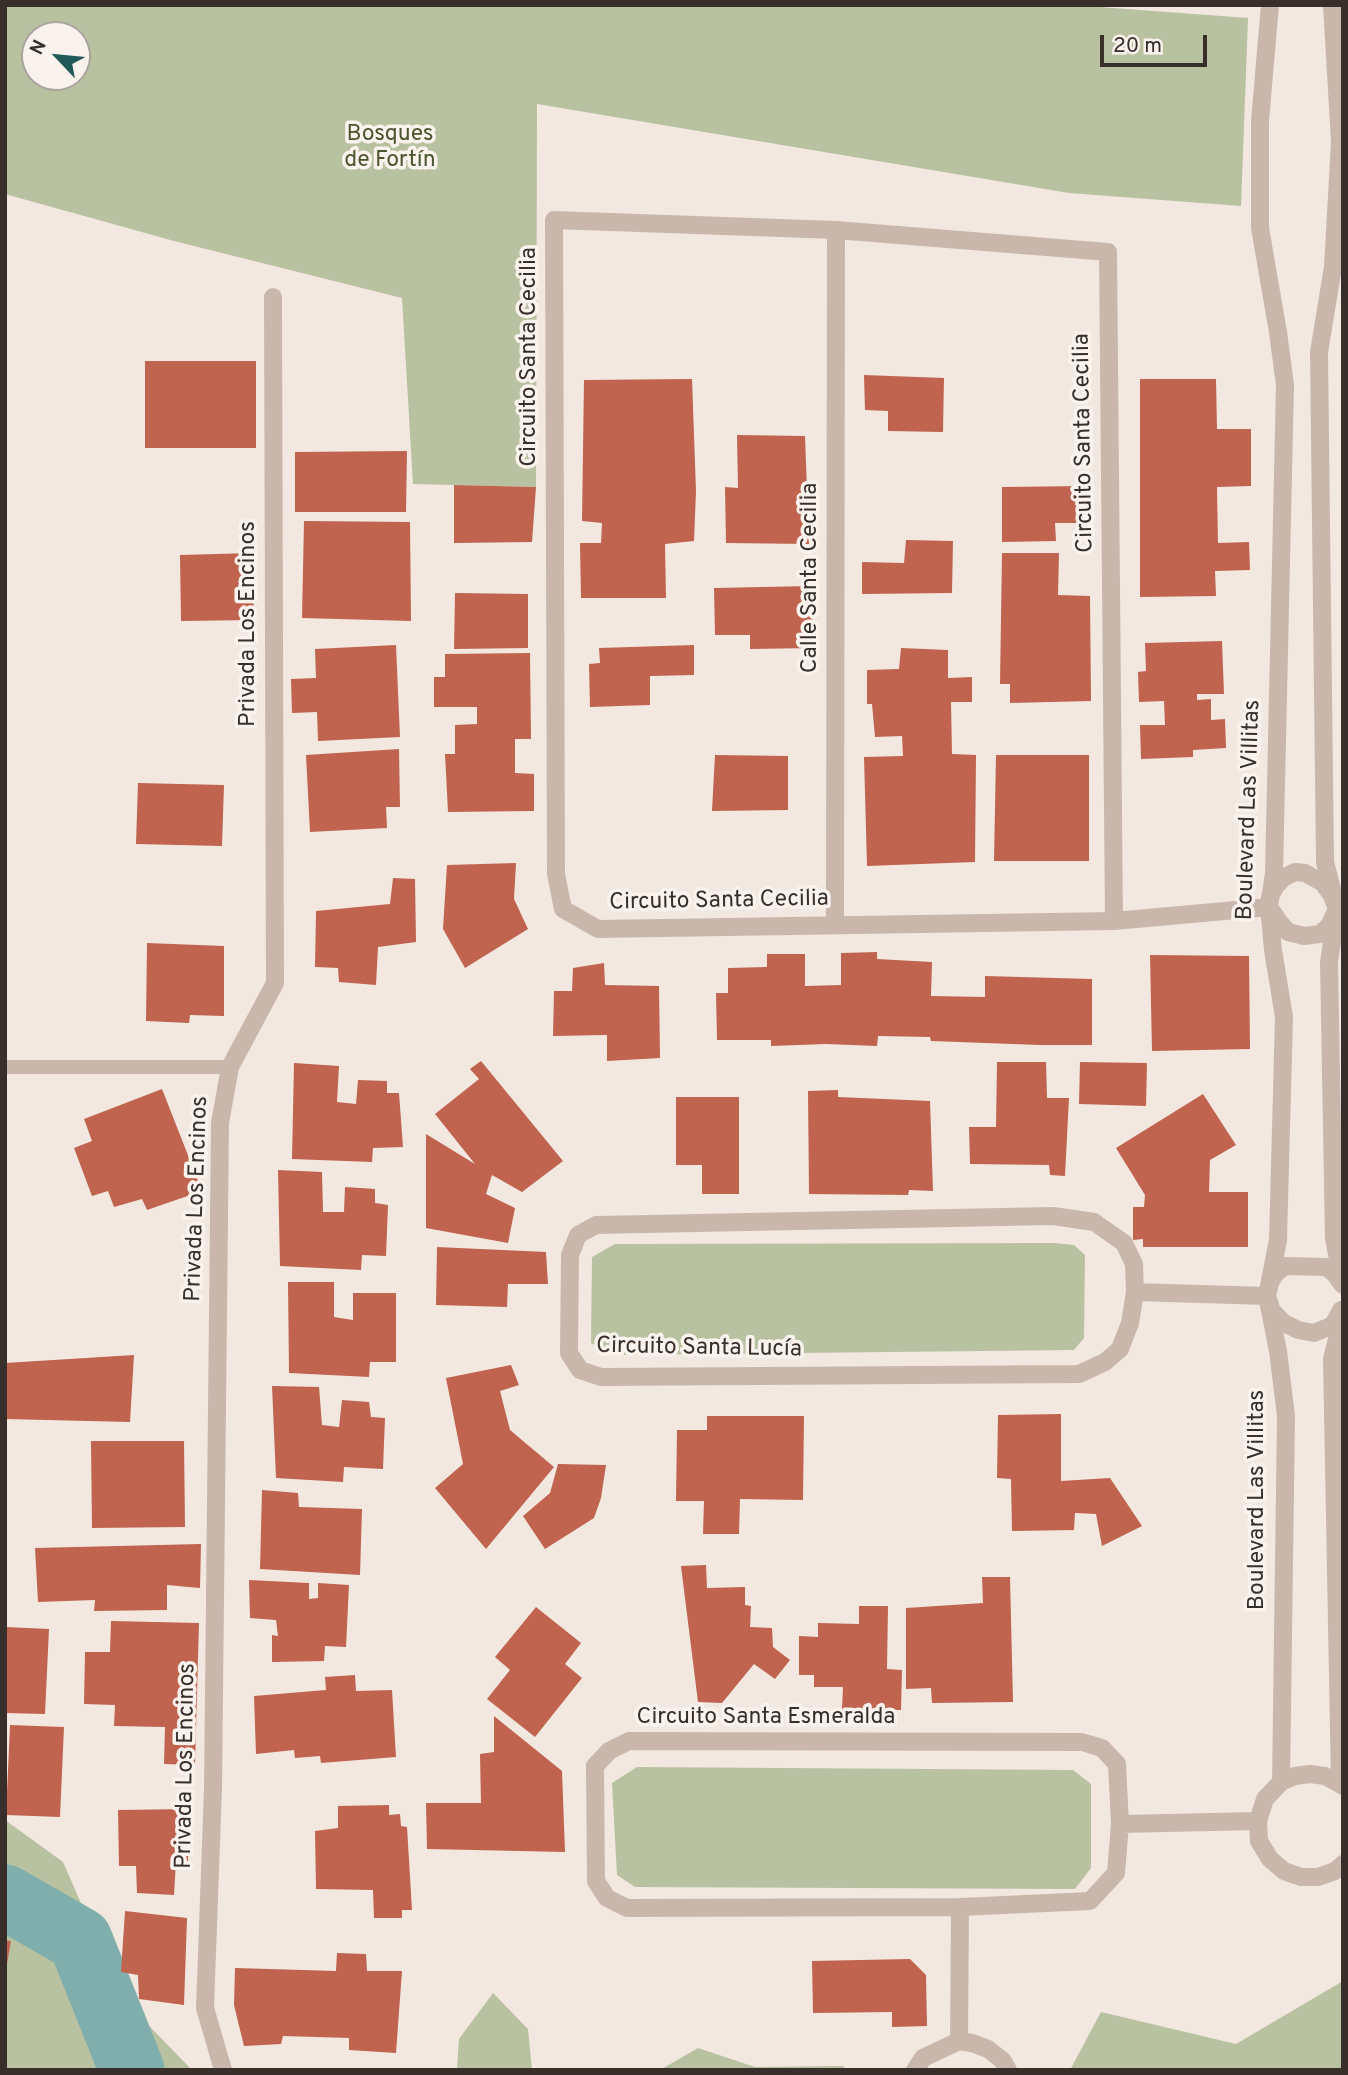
<!DOCTYPE html>
<html>
<head>
<meta charset="utf-8">
<style>
  body { margin:0 }
  #map { position:relative; width:1348px; height:2075px; overflow:hidden; background:#f2e8e0; font-family:Overpass,sans-serif }
  canvas { display:block }
  .frame { position:absolute; inset:0; border:7px solid #382e2a; pointer-events:none }
  .north { position:absolute; left:21px; top:21px; width:70px; height:70px; box-sizing:border-box; background:#faf2ec; border:2px solid #aca49e; border-radius:50%; rotate:296deg; font-size:19px; font-weight:700; line-height:28px; text-align:center; color:#382e2a }
  .north::after { content:''; display:block; margin:auto; width:24px; height:32px; background:#215858; clip-path:polygon(50% 0,100% 100%,50% 72%,0 100%) }
  .scale { position:absolute; left:1100px; top:35px; width:107px; height:32px; box-sizing:border-box; border:4px solid #382e2a; border-top:0; padding-left:9px; font-size:21px; line-height:24px; white-space:nowrap; color:#382e2a; -webkit-text-stroke:5px #faf2ec; paint-order:stroke }
</style>
</head>
<body>
<div id="map">
<canvas width="1348" height="2075"></canvas>
<div class="frame"></div>
<div class="north">N</div>
<div class="scale">20 m</div>
</div>
<script>
const ctx = document.querySelector('canvas').getContext('2d');
ctx.lineJoin = 'round';
function fillPath(path, color) {
  ctx.fillStyle = color;
  ctx.fill(path, 'evenodd');
}
function toPath(rows) {
  const path = new Path2D();
  for (const r of rows) {
    path.moveTo(r[0], r[1]);
    for (let i = 2; i < r.length; i += 2) path.lineTo(r[i], r[i + 1]);
  }
  return path;
}
function strokePath(path, color, width, dash) {
  ctx.strokeStyle = color;
  ctx.lineWidth = width;
  ctx.lineCap = dash ? 'butt' : 'round';
  ctx.setLineDash(dash || []);
  ctx.stroke(path);
}
function label(font, color, halo, rows, align = 'center') {
  ctx.font = font + ' Overpass,sans-serif';
  ctx.lineWidth = 7;
  ctx.setLineDash([]);
  ctx.textBaseline = 'middle';
  ctx.strokeStyle = halo;
  ctx.fillStyle = color;
  for (const [text, x, y, turn = 0] of rows) {
    ctx.save();
    ctx.translate(x, y);
    ctx.rotate((+turn || 0) * Math.PI / 180);
    ctx.textAlign = isNaN(turn) ? turn : align;
    if (halo) ctx.strokeText(text, 0, 0);
    ctx.fillText(text, 0, 0);
    ctx.restore();
  }
}
fillPath(toPath([
  [5,5,1073,5,1248,18,1241,206,1069,193,537,104,536,487,413,484,402,298,174,241,5,194],
  [35,35,77,35,77,77,35,77],
  [1054,1243,1074,1245,1085,1255,1084,1338,1074,1350,613,1355,591,1343,592,1257,615,1244],
  [637,1767,1073,1770,1091,1784,1091,1868,1075,1889,635,1887,617,1875,612,1783],
  [5,1820,63,1862,123,1999,192,2070,5,2070,5,1971,11,1941,5,1940],
  [1343,1981,1343,2070,1070,2070,1101,2012,1236,2044],
  [493,1993,528,2029,532,2070,457,2070,459,2039],
  [698,2048,755,2067,843,2066,846,2070,660,2070]
]), '#b8c1a0');
strokePath(toPath([
  [5,1897,80,1940,132,2070]
]), '#80aead', 65);
fillPath(toPath([
  [145,361,256,361,256,448,145,448],
  [864,375,944,378,943,432,888,431,888,411,865,410],
  [692,379,696,491,694,541,665,544,666,598,581,598,580,543,601,543,602,523,582,521,584,380],
  [1140,379,1216,379,1217,429,1251,429,1251,486,1217,487,1218,543,1249,542,1250,570,1215,571,1216,596,1140,597],
  [737,435,805,436,809,544,726,543,725,487,738,488],
  [407,451,406,512,295,512,295,452],
  [454,485,536,487,532,542,454,543],
  [1087,486,1087,523,1055,523,1056,541,1002,542,1002,487],
  [304,521,410,522,411,621,302,618],
  [906,540,953,541,952,593,862,594,862,562,904,563],
  [252,553,254,620,181,621,180,555],
  [1002,553,1059,553,1058,595,1090,596,1091,701,1010,703,1010,684,1000,684],
  [812,586,813,648,750,649,750,635,715,635,714,588],
  [455,593,528,594,528,648,454,649],
  [1222,641,1224,694,1197,694,1197,700,1211,699,1211,720,1225,719,1226,748,1193,750,1193,757,1141,759,1140,725,1165,725,1164,701,1139,702,1138,672,1146,671,1145,643],
  [396,645,400,737,318,741,317,712,292,713,291,679,316,678,315,649],
  [694,645,694,675,650,676,650,705,590,707,589,664,600,663,599,648],
  [901,648,948,650,948,678,972,677,972,702,951,702,952,754,976,755,975,862,867,866,864,757,903,756,902,736,875,737,872,704,867,704,867,670,899,669],
  [530,653,531,739,515,739,515,773,534,774,534,811,448,812,445,754,455,754,455,725,477,724,477,707,434,707,434,677,445,677,445,654],
  [399,749,400,807,386,807,387,828,310,832,306,755],
  [715,755,788,756,788,810,712,811],
  [996,755,1089,755,1089,861,994,861],
  [138,783,224,785,222,846,136,844],
  [516,863,514,899,528,929,465,968,443,929,447,865],
  [393,878,415,879,416,942,378,947,376,985,339,982,338,968,315,967,316,911,390,904],
  [147,943,224,946,224,1016,190,1015,189,1023,146,1021],
  [877,952,877,959,932,962,931,996,985,997,985,976,1092,979,1092,1045,1040,1045,931,1041,930,1037,878,1036,877,1046,826,1044,771,1046,771,1040,717,1040,716,993,728,993,728,968,767,967,767,954,805,954,805,986,841,985,841,953],
  [1150,955,1249,956,1250,1049,1152,1051],
  [604,963,605,985,659,986,660,1058,607,1061,607,1035,553,1036,554,991,572,991,573,968],
  [481,1061,563,1161,522,1192,492,1175,486,1194,515,1208,508,1243,426,1228,426,1134,475,1164,435,1114,479,1079,470,1069],
  [997,1062,1046,1062,1047,1098,1069,1098,1065,1176,1050,1175,1049,1165,970,1164,969,1127,996,1127],
  [1080,1062,1147,1063,1146,1106,1079,1104],
  [294,1063,339,1066,337,1102,356,1104,358,1080,387,1081,387,1093,399,1093,403,1147,373,1148,372,1162,292,1159],
  [162,1089,202,1191,147,1210,142,1199,114,1207,108,1191,92,1196,74,1148,92,1141,84,1119],
  [838,1090,838,1097,930,1101,933,1191,909,1190,908,1195,809,1194,808,1091],
  [1203,1094,1236,1145,1210,1160,1209,1192,1248,1192,1248,1247,1143,1247,1143,1239,1133,1240,1133,1207,1144,1207,1145,1195,1116,1148],
  [676,1097,739,1097,739,1194,702,1194,702,1165,676,1165],
  [278,1170,322,1172,323,1212,344,1212,345,1187,375,1189,375,1203,388,1205,386,1256,362,1255,361,1270,280,1266],
  [437,1247,546,1252,548,1284,508,1284,507,1307,436,1305],
  [288,1282,334,1282,334,1317,353,1320,353,1293,396,1293,396,1362,370,1362,369,1377,289,1373],
  [134,1355,130,1422,5,1419,5,1363],
  [511,1365,519,1385,500,1391,510,1430,554,1467,486,1549,435,1488,463,1464,446,1378],
  [272,1386,319,1387,322,1425,339,1427,342,1400,369,1402,371,1417,385,1418,383,1469,344,1467,343,1482,276,1478],
  [1061,1414,1061,1481,1110,1478,1142,1526,1102,1546,1096,1514,1075,1513,1074,1530,1012,1531,1011,1479,997,1478,998,1415],
  [707,1416,804,1416,803,1500,740,1499,739,1534,703,1534,704,1501,676,1501,677,1430,707,1430],
  [91,1441,184,1441,185,1527,92,1528],
  [558,1464,606,1465,601,1498,594,1518,545,1549,523,1516,550,1493],
  [262,1490,298,1493,299,1507,362,1509,360,1575,260,1569],
  [201,1544,200,1588,167,1585,167,1610,94,1611,95,1600,38,1602,35,1548],
  [706,1565,707,1588,745,1587,745,1605,751,1606,750,1627,772,1628,773,1647,790,1660,775,1679,754,1664,722,1703,698,1702,681,1566],
  [982,1577,1010,1577,1013,1702,932,1703,931,1688,906,1689,906,1608,983,1603],
  [249,1580,309,1583,309,1599,318,1598,318,1583,349,1585,346,1647,325,1646,324,1661,272,1662,272,1635,278,1636,276,1620,250,1618],
  [859,1606,888,1606,887,1669,902,1670,901,1710,842,1709,843,1687,814,1687,814,1675,799,1675,799,1636,818,1637,818,1623,859,1624],
  [536,1607,581,1643,565,1664,582,1678,535,1737,487,1699,510,1670,495,1657],
  [111,1621,199,1623,195,1765,164,1764,165,1727,114,1726,115,1705,84,1704,85,1652,110,1652],
  [5,1627,49,1629,45,1714,5,1713],
  [355,1675,356,1691,392,1690,396,1757,321,1763,320,1756,295,1758,294,1750,256,1754,254,1696,326,1690,325,1677],
  [494,1716,562,1771,565,1852,427,1849,426,1803,481,1803,480,1754,494,1752],
  [10,1725,64,1727,60,1817,6,1815],
  [389,1805,389,1815,400,1814,401,1826,407,1827,412,1910,402,1910,402,1918,374,1918,373,1890,316,1889,315,1831,338,1828,338,1806],
  [189,1809,188,1861,176,1861,174,1895,137,1893,136,1866,119,1866,118,1810],
  [125,1911,187,1918,184,2005,139,1999,138,1975,121,1972],
  [5,1940,11,1941,7,1964,5,1964],
  [337,1953,366,1954,367,1971,402,1971,396,2053,349,2050,349,2038,283,2036,281,2044,244,2046,234,2005,235,1968,336,1971],
  [910,1959,926,1975,927,2026,892,2027,892,2012,813,2013,812,1961]
]), '#c0634f');
strokePath(toPath([
  [5,1067,230,1067]
]), '#cab7ac', 14);
strokePath(toPath([
  [1270,5,1260,121,1260,228,1278,332,1285,385,1274,873,1269,907,1273,950,1284,1017,1278,1240,1267,1296,1278,1351,1286,1416,1281,1782],
  [1332,5,1340,142,1333,267,1319,352,1325,862,1337,909,1329,962,1334,1239,1343,1285],
  [1295,872,1305,873,1323,883,1332,896,1337,909,1329,926,1320,934,1304,936,1288,932,1280,923,1269,907,1270,897,1275,887,1283,878,1295,872],
  [1114,921,1108,252,836,230,554,220,556,874,563,909,598,929,1114,921,1269,907],
  [835,925,836,230],
  [1053,1216,1094,1222,1124,1243,1134,1264,1135,1292,1130,1323,1120,1349,1105,1362,1079,1374,601,1377,580,1370,569,1353,570,1255,578,1235,596,1225,1053,1216],
  [1135,1292,1267,1296],
  [1341,1310,1333,1325,1314,1333,1298,1330,1284,1323,1272,1311,1267,1296,1270,1283,1275,1274,1285,1266,1326,1267,1334,1273,1342,1284],
  [629,1741,1082,1742,1102,1748,1117,1764,1120,1824,1116,1873,1090,1901,960,1907,627,1908,607,1898,596,1881,595,1766,609,1751,629,1741],
  [1340,1783,1332,1359,1343,1315],
  [1343,1786,1325,1776,1310,1774,1295,1776,1281,1782,1265,1799,1258,1821,1259,1841,1270,1859,1284,1871,1301,1877,1318,1877,1335,1871,1343,1864],
  [1120,1824,1258,1821],
  [959,2041,960,1907],
  [223,2070,205,2008,213,1788,220,1123,230,1067,275,983,273,297],
  [915,2070,923,2058,959,2041,972,2043,988,2049,1002,2060,1008,2070]
]), '#cab7ac', 18);
label('23px', '#4a562f', '#faf2ec', [
  ["Bosques",390,135],
  ["de Fortín",390,161]
]);
label('23px', '#382e2a', '#faf2ec', [
  ["Circuito Santa Cecilia",530,357,-90],
  ["Circuito Santa Cecilia",1085,443,-91],
  ["Calle Santa Cecilia",811,578,-90],
  ["Privada Los Encinos",249,624,-90],
  ["Boulevard Las Villitas",1250,810,-88],
  ["Circuito Santa Cecilia",719,902,-1],
  ["Privada Los Encinos",198,1199,-88],
  ["Circuito Santa Lucía",699,1349,1],
  ["Boulevard Las Villitas",1258,1500,-90],
  ["Circuito Santa Esmeralda",766,1718],
  ["Privada Los Encinos",187,1766,-89]
]);
</script>
</body>
</html>
